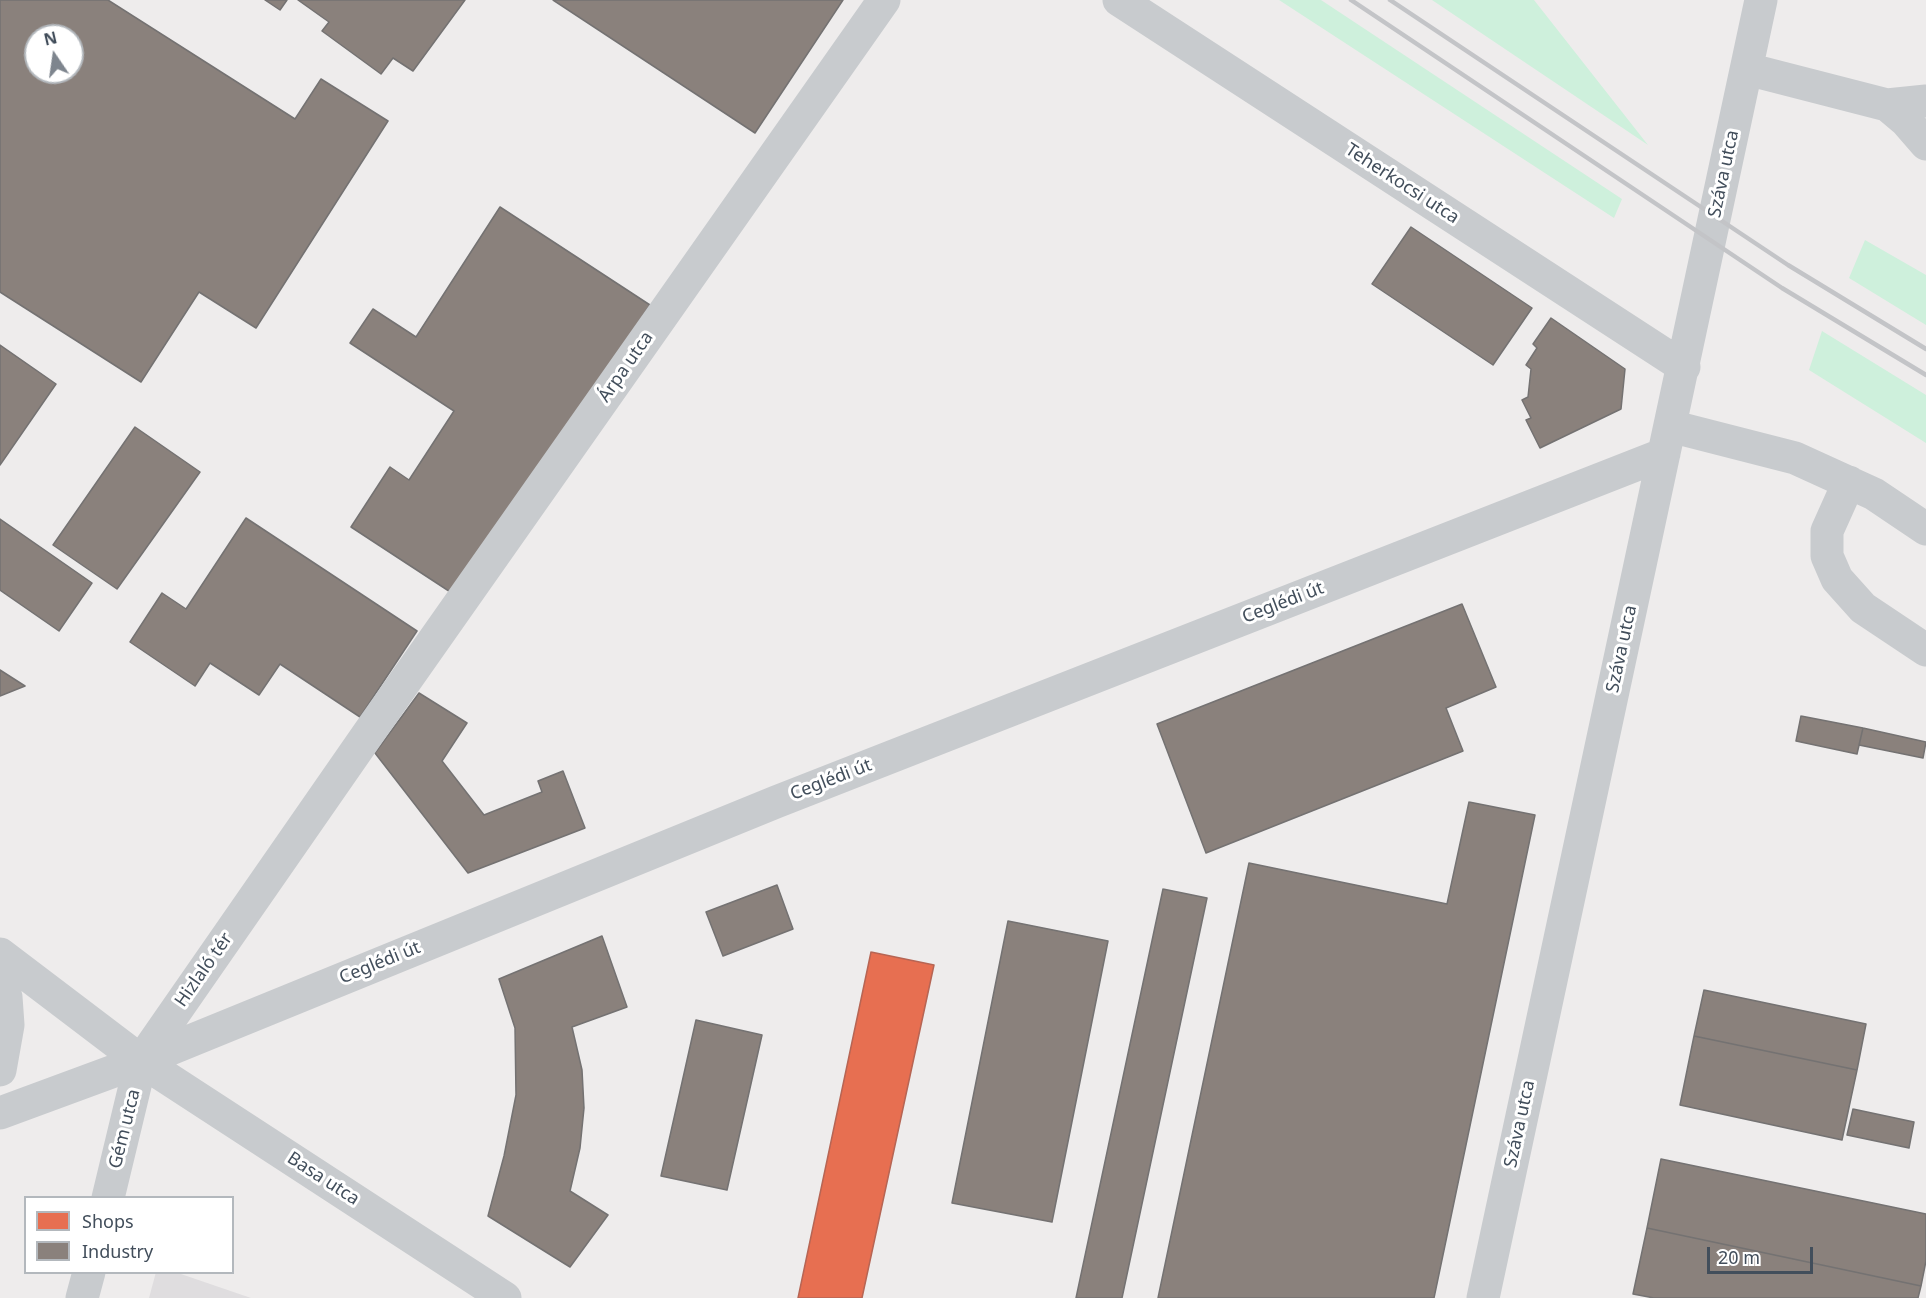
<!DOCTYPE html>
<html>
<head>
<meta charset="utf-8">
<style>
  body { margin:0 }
  #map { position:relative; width:1926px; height:1298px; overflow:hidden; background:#eeecec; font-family:"Noto Sans",sans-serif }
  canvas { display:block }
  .legend { position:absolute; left:24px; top:1196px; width:210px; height:78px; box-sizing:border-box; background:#fff; border:2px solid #b3b8bd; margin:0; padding:8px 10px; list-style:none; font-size:18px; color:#424e5b }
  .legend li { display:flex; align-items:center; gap:12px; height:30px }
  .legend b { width:30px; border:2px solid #b3b8bd }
  .north { position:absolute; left:24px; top:24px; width:60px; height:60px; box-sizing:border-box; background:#fff; border:2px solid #b3b8bd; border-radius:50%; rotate:347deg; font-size:16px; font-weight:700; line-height:24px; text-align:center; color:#424e5b }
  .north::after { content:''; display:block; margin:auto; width:21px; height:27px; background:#7e858e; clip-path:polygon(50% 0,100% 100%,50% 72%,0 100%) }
  .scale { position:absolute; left:1707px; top:1247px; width:106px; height:27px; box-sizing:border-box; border:3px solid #424e5b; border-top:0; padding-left:8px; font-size:18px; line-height:21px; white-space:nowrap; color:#424e5b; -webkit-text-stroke:4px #fff; paint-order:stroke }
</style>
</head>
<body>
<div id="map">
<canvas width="1926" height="1298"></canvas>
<ul class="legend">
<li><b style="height:16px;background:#e76f51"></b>Shops</li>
<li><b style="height:16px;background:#8a817c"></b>Industry</li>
</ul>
<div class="north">N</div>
<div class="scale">20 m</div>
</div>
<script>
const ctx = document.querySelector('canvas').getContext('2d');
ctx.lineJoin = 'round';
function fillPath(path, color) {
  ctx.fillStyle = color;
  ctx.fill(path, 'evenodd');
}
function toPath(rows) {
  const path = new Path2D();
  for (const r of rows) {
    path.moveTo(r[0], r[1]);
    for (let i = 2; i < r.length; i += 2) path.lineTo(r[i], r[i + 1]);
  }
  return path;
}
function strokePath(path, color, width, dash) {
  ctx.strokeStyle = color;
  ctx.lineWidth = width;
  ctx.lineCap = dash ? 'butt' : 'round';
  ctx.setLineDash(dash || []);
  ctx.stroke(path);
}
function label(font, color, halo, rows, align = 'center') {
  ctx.font = font + ' "Noto Sans",sans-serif';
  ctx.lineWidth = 6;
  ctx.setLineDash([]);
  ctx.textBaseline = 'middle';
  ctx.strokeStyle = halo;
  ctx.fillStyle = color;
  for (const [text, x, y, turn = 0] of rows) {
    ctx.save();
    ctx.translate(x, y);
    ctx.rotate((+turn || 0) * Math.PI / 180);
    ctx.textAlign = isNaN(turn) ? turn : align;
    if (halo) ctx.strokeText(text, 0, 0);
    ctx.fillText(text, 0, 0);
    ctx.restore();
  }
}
fillPath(toPath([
  [156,1272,178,1273,251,1298,149,1298]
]), '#dfdddf');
fillPath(toPath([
  [1279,0,1321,0,1622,199,1614,218],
  [1432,0,1534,0,1648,145],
  [1865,240,1926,275,1926,325,1849,278],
  [1822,331,1926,395,1926,443,1809,370]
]), '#cef0dc');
const shops = toPath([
  [871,952,934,965,862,1298,798,1298,871,952]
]);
fillPath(shops, '#e76f51');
strokePath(shops, '#b66554', 1.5);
const industry = toPath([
  [0,0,108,0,295,119,321,79,388,121,256,328,199,292,141,382,0,292,0,0],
  [36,36,72,36,72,72,36,72,36,36],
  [265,0,287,0,280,10,265,0],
  [298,0,465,0,413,71,393,58,381,74,322,31,329,22,298,0],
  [553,0,843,0,755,133,553,0],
  [500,207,650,305,458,597,351,527,390,467,409,480,454,411,350,343,373,309,416,337,500,207],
  [1411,227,1532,308,1493,365,1372,284,1411,227],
  [1551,318,1625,369,1621,409,1540,448,1526,420,1531,418,1522,400,1528,397,1531,369,1526,365,1537,348,1533,344,1551,318],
  [0,345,56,384,0,465,0,345],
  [135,427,200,472,117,589,53,545,135,427],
  [246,518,417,631,360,717,280,664,259,695,210,663,195,686,130,642,162,593,186,609,246,518],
  [0,519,92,583,59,631,0,590,0,519],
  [1462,604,1496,687,1446,708,1463,751,1206,853,1157,724,1462,604],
  [0,670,25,686,0,696,0,670],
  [419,693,467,723,442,761,484,815,542,792,538,781,563,771,585,828,468,873,375,753,419,693],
  [1801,716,1863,728,1857,754,1796,741,1801,716],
  [1863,728,1926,742,1923,758,1859,745,1863,728],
  [1469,802,1535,815,1434,1298,1158,1298,1249,863,1447,904,1469,802],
  [777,885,793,929,723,956,706,912,777,885],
  [1163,889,1207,898,1122,1298,1076,1298,1163,889],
  [1008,921,1108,941,1052,1222,952,1203,1008,921],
  [602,936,627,1007,572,1027,582,1070,584,1108,580,1148,570,1191,608,1215,570,1267,488,1216,504,1156,516,1095,515,1028,499,979,602,936],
  [1704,990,1866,1024,1857,1070,1694,1036,1704,990],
  [696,1020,762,1035,727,1190,661,1176,696,1020],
  [1694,1036,1857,1070,1842,1140,1680,1105,1694,1036],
  [1853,1109,1914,1122,1909,1148,1847,1135,1853,1109],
  [1661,1159,1926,1214,1926,1261,1921,1286,1647,1228,1661,1159],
  [1647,1228,1921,1286,1918,1298,1654,1298,1633,1294,1647,1228]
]);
fillPath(industry, '#8a817c');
strokePath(industry, '#747272', 1.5);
strokePath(toPath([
  [1119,0,1684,367],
  [1747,69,1887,105,1906,121,1926,144],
  [1887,105,1926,101],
  [1670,426,1795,458,1874,494,1926,529],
  [1849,482,1827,531,1827,556,1837,579,1863,608,1926,650],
  [0,954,141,1061,505,1298],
  [0,981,6,997,8,1025,0,1070],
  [0,1113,141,1061,776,802,1664,454],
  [108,1198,141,1061,368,734,884,0],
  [82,1298,89,1272],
  [1483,1298,1761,0]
]), '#c8cbce', 33);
strokePath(toPath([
  [1351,0,1782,288,1926,375],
  [1390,0,1788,265,1926,349]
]), '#c3c4c7', 4.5);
label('18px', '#424e5b', '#fff', [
  ["Száva utca",1724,174,-78],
  ["Teherkocsi utca",1402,184,33],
  ["Árpa utca",626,367,-55],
  ["Ceglédi út",1283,603,-21],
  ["Száva utca",1622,649,-78],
  ["Ceglédi út",831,780,-21],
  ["Ceglédi út",380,963,-22],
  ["Hizlaló tér",204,970,-55],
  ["Száva utca",1520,1124,-78],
  ["Gém utca",125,1129,-76],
  ["Basa utca",323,1179,33]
]);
</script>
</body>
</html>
